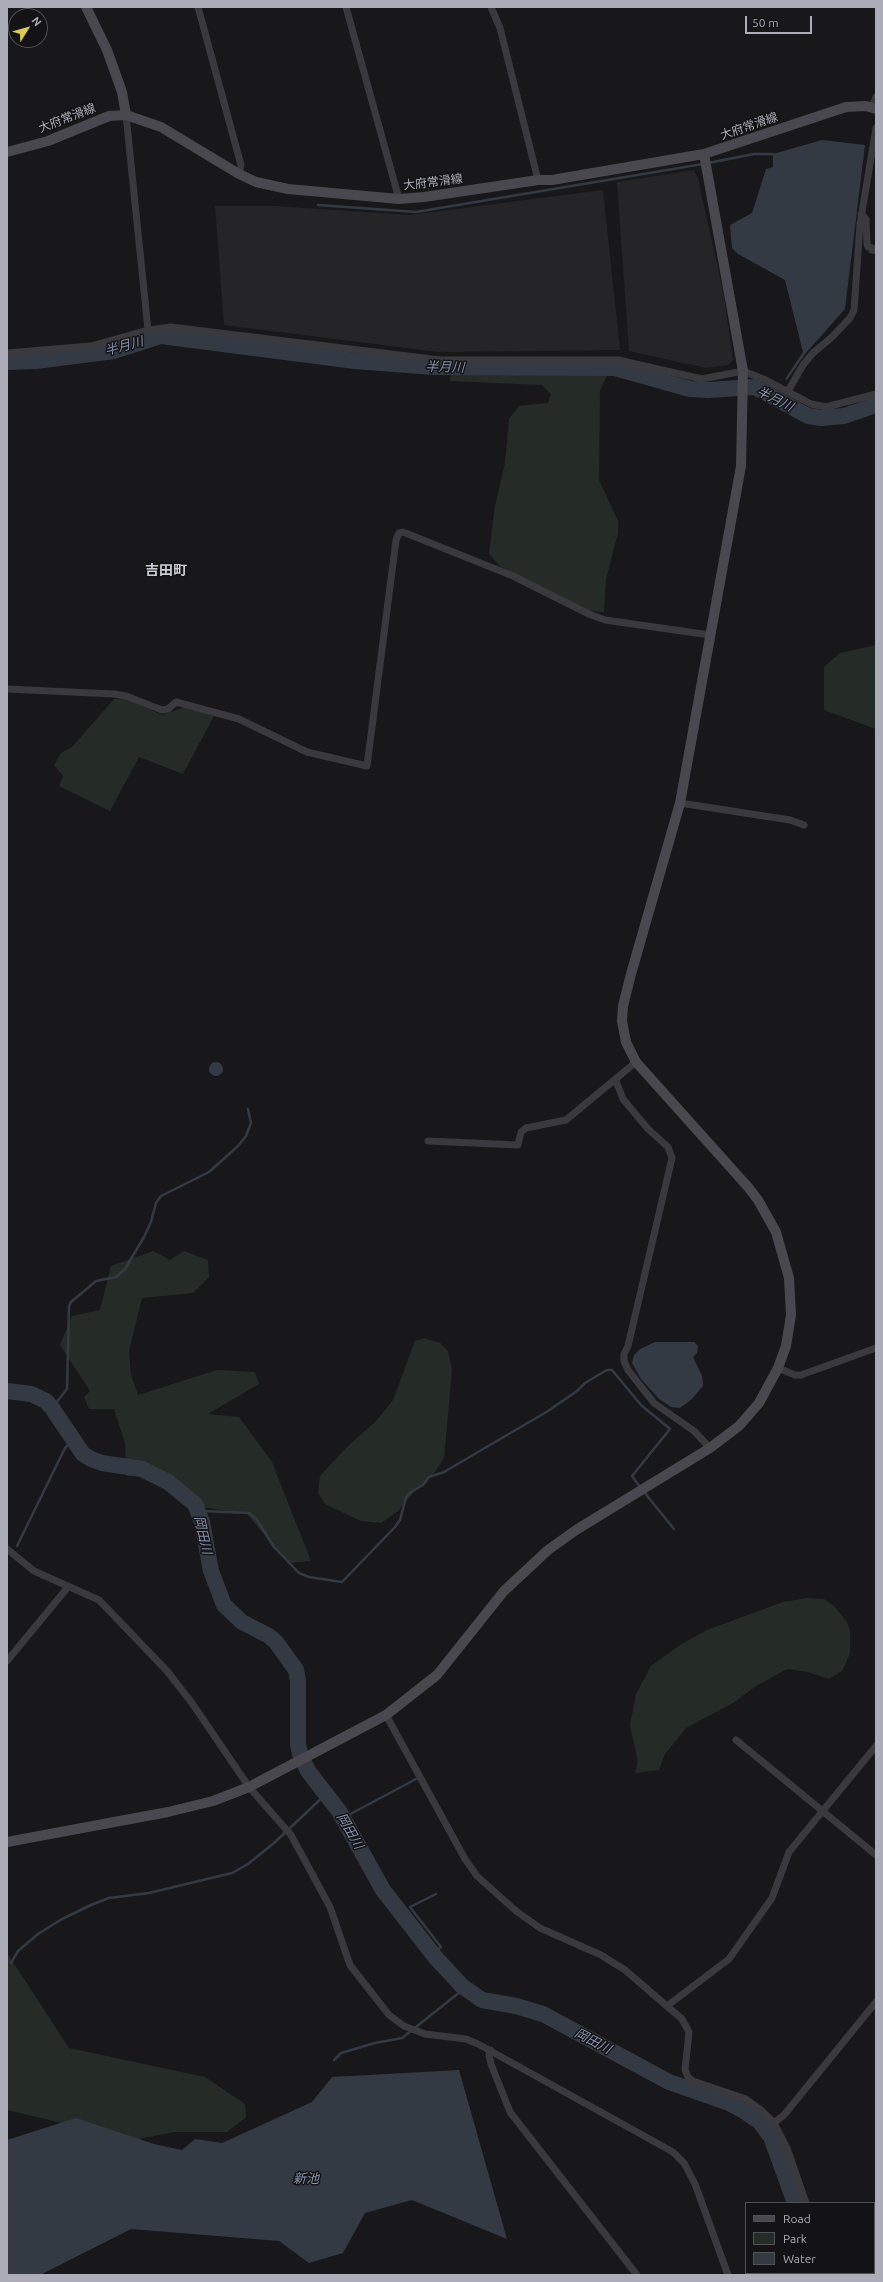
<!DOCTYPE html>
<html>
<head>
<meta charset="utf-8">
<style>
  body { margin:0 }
  #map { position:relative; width:883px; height:2282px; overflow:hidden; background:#18181a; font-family:Ubuntu,sans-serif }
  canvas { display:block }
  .frame { position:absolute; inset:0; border:8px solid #acadb8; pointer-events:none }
  .legend { position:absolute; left:745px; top:2202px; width:130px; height:72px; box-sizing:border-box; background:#131315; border:1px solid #505156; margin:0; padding:5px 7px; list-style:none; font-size:12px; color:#acadb8 }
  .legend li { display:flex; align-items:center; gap:8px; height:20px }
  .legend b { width:20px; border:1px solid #505156 }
  .north { position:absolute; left:8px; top:8px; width:40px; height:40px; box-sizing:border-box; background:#131315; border:1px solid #505156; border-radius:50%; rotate:53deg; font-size:11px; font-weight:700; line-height:16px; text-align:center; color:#acadb8 }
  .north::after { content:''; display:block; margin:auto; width:14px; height:18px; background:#deca4c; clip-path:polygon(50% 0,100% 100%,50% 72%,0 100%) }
  .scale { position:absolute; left:745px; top:16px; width:67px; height:18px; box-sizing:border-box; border:2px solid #acadb8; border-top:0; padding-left:5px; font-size:12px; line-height:14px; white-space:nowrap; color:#acadb8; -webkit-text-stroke:3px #131315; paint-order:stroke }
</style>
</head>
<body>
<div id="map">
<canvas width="883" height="2282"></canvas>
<div class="frame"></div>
<ul class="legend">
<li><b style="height:5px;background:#48484e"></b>Road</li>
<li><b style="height:11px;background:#252c27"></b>Park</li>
<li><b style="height:11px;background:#343a43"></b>Water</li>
</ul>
<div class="north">N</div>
<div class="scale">50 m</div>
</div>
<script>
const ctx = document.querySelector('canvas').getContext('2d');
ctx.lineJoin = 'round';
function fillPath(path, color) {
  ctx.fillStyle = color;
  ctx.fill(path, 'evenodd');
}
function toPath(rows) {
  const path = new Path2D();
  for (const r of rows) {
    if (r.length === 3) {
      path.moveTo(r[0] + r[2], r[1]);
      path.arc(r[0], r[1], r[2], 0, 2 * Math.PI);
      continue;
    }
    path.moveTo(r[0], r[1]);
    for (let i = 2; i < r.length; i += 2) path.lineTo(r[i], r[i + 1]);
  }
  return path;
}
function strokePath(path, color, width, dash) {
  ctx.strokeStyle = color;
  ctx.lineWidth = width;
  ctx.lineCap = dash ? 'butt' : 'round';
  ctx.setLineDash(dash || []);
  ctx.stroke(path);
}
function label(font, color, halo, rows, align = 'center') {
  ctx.font = font + ' Ubuntu,"Noto Sans JP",sans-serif';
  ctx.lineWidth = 3;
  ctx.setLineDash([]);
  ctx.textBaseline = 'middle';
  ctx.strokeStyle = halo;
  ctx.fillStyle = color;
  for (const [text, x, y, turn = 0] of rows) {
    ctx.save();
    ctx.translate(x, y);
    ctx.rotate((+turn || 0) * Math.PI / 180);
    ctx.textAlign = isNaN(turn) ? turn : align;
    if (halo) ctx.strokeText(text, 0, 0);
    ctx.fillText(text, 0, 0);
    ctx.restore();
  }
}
fillPath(toPath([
  [694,170,698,179,724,296,733,360,729,365,706,368,629,351,617,182],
  [603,190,620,350,438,352,224,325,215,206,275,206,410,215]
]), '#252427');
fillPath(toPath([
  [610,370,600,390,599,480,618,521,618,533,606,579,604,612,591,611,501,567,489,554,495,506,505,463,509,419,519,406,548,403,551,394,542,385,450,381,451,373],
  [876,645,876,729,824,710,824,667,840,653],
  [114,699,127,699,162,715,185,707,214,716,183,774,139,757,110,811,59,786,63,776,54,765,61,753,72,747],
  [153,1251,170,1260,184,1251,208,1260,209,1277,193,1293,142,1298,129,1351,131,1375,138,1395,217,1370,255,1372,259,1384,208,1414,239,1417,272,1462,311,1561,288,1563,247,1514,203,1507,169,1477,126,1476,125,1443,114,1409,89,1409,84,1397,90,1391,60,1345,72,1316,100,1310,111,1266],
  [424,1338,440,1343,448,1351,452,1370,444,1458,435,1472,415,1491,398,1511,381,1523,361,1521,325,1504,318,1493,320,1476,346,1448,377,1420,393,1400,415,1341],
  [807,1598,824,1599,834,1606,847,1622,850,1631,850,1653,843,1670,829,1679,808,1672,787,1669,756,1686,733,1703,686,1728,665,1754,659,1770,635,1773,638,1762,630,1725,636,1694,651,1666,680,1645,707,1630,783,1602],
  [7,1953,69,2048,205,2077,245,2104,246,2117,227,2132,175,2132,133,2140,7,2110]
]), '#252c27');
fillPath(toPath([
  [822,140,865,145,845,309,805,354,787,380,785,379,803,352,785,280,738,254,732,248,730,225,752,213,766,169,773,167,773,154],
  [216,1069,7],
  [655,1342,694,1342,698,1346,697,1353,693,1357,702,1376,703,1386,691,1400,680,1408,671,1407,659,1399,641,1379,632,1363,634,1355,640,1349],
  [459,2070,507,2239,412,2200,365,2213,343,2253,309,2263,279,2241,131,2229,40,2275,7,2275,7,2140,76,2118,154,2144,182,2150,195,2139,222,2143,312,2102,332,2077]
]), '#343a43');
strokePath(toPath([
  [708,163,754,154,773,154,775,157],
  [318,205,416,212,703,164],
  [870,252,876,253],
  [52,1408,67,1389,69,1306,71,1302,96,1281,116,1277,125,1269,144,1237,151,1222,156,1203,161,1196,209,1172,238,1146,246,1136,251,1123,248,1109],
  [644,1492,674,1529],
  [199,1513,203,1511,249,1513,257,1520,274,1547,299,1573,309,1577,342,1582,395,1527,400,1520,406,1497,411,1492,423,1485,429,1477,444,1472,548,1411,577,1391,585,1383,607,1370,612,1370,641,1405,670,1429,632,1476,640,1487],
  [17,1546,65,1448,73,1441],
  [343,1818,416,1779],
  [433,1953,441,1947,410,1907,436,1894],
  [11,1963,18,1951,38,1934,62,1919,91,1905,109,1898,149,1893,232,1873,248,1864,274,1843,326,1794],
  [334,2060,341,2053,375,2043,402,2038,465,1988]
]), '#343a43', 2.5);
strokePath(toPath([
  [7,362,36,361,114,351,161,336,355,361,434,367,615,368,690,389,708,390,755,387,808,416,821,418,844,416,876,405],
  [7,1391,31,1394,46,1401,52,1408,83,1454,91,1459,102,1463,142,1469,168,1482,195,1504,202,1522,211,1571,224,1605,242,1622,269,1636,276,1642,296,1670,298,1681,298,1744,300,1754,308,1771,339,1811,383,1890,436,1958,462,1986,482,2000,516,2006,543,2014,669,2082,729,2103,744,2111,759,2121,771,2137,795,2203],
  [819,2273,819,2275]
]), '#343a43', 16);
strokePath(toPath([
  [198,7,241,165,239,174],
  [346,7,399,199],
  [491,7,500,28,538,180],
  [872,107,876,97],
  [126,115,148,330],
  [861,214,866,219,867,244,868,247,876,249],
  [7,353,91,346,148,330,171,327,440,360,618,360,702,379,743,371,766,380,811,404,826,407,876,394],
  [788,391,803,365,813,353,832,337,850,318,854,310,860,224,876,128],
  [7,689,114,694,126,696,162,710,168,709,176,702,239,719,307,752,367,766,396,540,399,533,403,532,513,576,589,614,605,620,710,635],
  [680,803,790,820,804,825],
  [616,1081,623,1099,648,1129,668,1147,672,1158,628,1346,624,1354,624,1361,628,1370,654,1403,694,1431,710,1448],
  [428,1141,518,1145,521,1132,526,1128,566,1120,636,1062],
  [778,1368,795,1375,801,1375,876,1348],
  [7,1549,34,1571,99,1600,167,1671,192,1703,249,1787,291,1835,330,1907,350,1965,389,2015,404,2026,425,2034,466,2039,478,2044,673,2152,684,2163,695,2184,728,2275],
  [7,1661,68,1587],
  [386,1715,465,1859,477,1876,516,1911,540,1928,601,1955,625,1970,682,2019,689,2032,685,2070,688,2077,693,2081,746,2099,761,2110,774,2123,787,2148,806,2203],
  [736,1740,876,1855],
  [667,2006,729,1959,772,1898,789,1852,876,1746],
  [490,2050,489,2055,491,2064,510,2112,637,2275],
  [774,2123,784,2115,876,2002],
  [830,2273,830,2275]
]), '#3a3a3e', 7);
strokePath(toPath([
  [86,7,107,50,122,92,126,115],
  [7,152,48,141,109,116,126,115,161,127,239,174,256,182,288,189,399,199,424,197,538,180,552,180,704,154,846,107,866,106,876,109],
  [7,1842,168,1812,213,1801,249,1787,386,1715,437,1675,504,1591,548,1550,576,1530,710,1448,739,1426,759,1403,778,1368,786,1346,791,1315,789,1278,776,1232,758,1200,748,1187,636,1062,626,1042,622,1021,623,1006,631,974,680,803,741,466,743,371,704,154]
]), '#48484e', 10);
label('12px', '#acadb8', '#131315', [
  ["大府常滑線",67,118,-21],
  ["大府常滑線",749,126,-19],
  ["大府常滑線",433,182,-7]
]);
label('italic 13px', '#8794af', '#131315', [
  ["半月川",124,346,-15],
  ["半月川",445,367,2],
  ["半月川",775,399,27],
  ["岡田川",203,1535,77],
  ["岡田川",350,1831,60],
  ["岡田川",593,2041,28],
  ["新池",306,2179]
]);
label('bold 14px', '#cccdd5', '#131315', [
  ["吉田町",166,570]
]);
</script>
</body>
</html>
